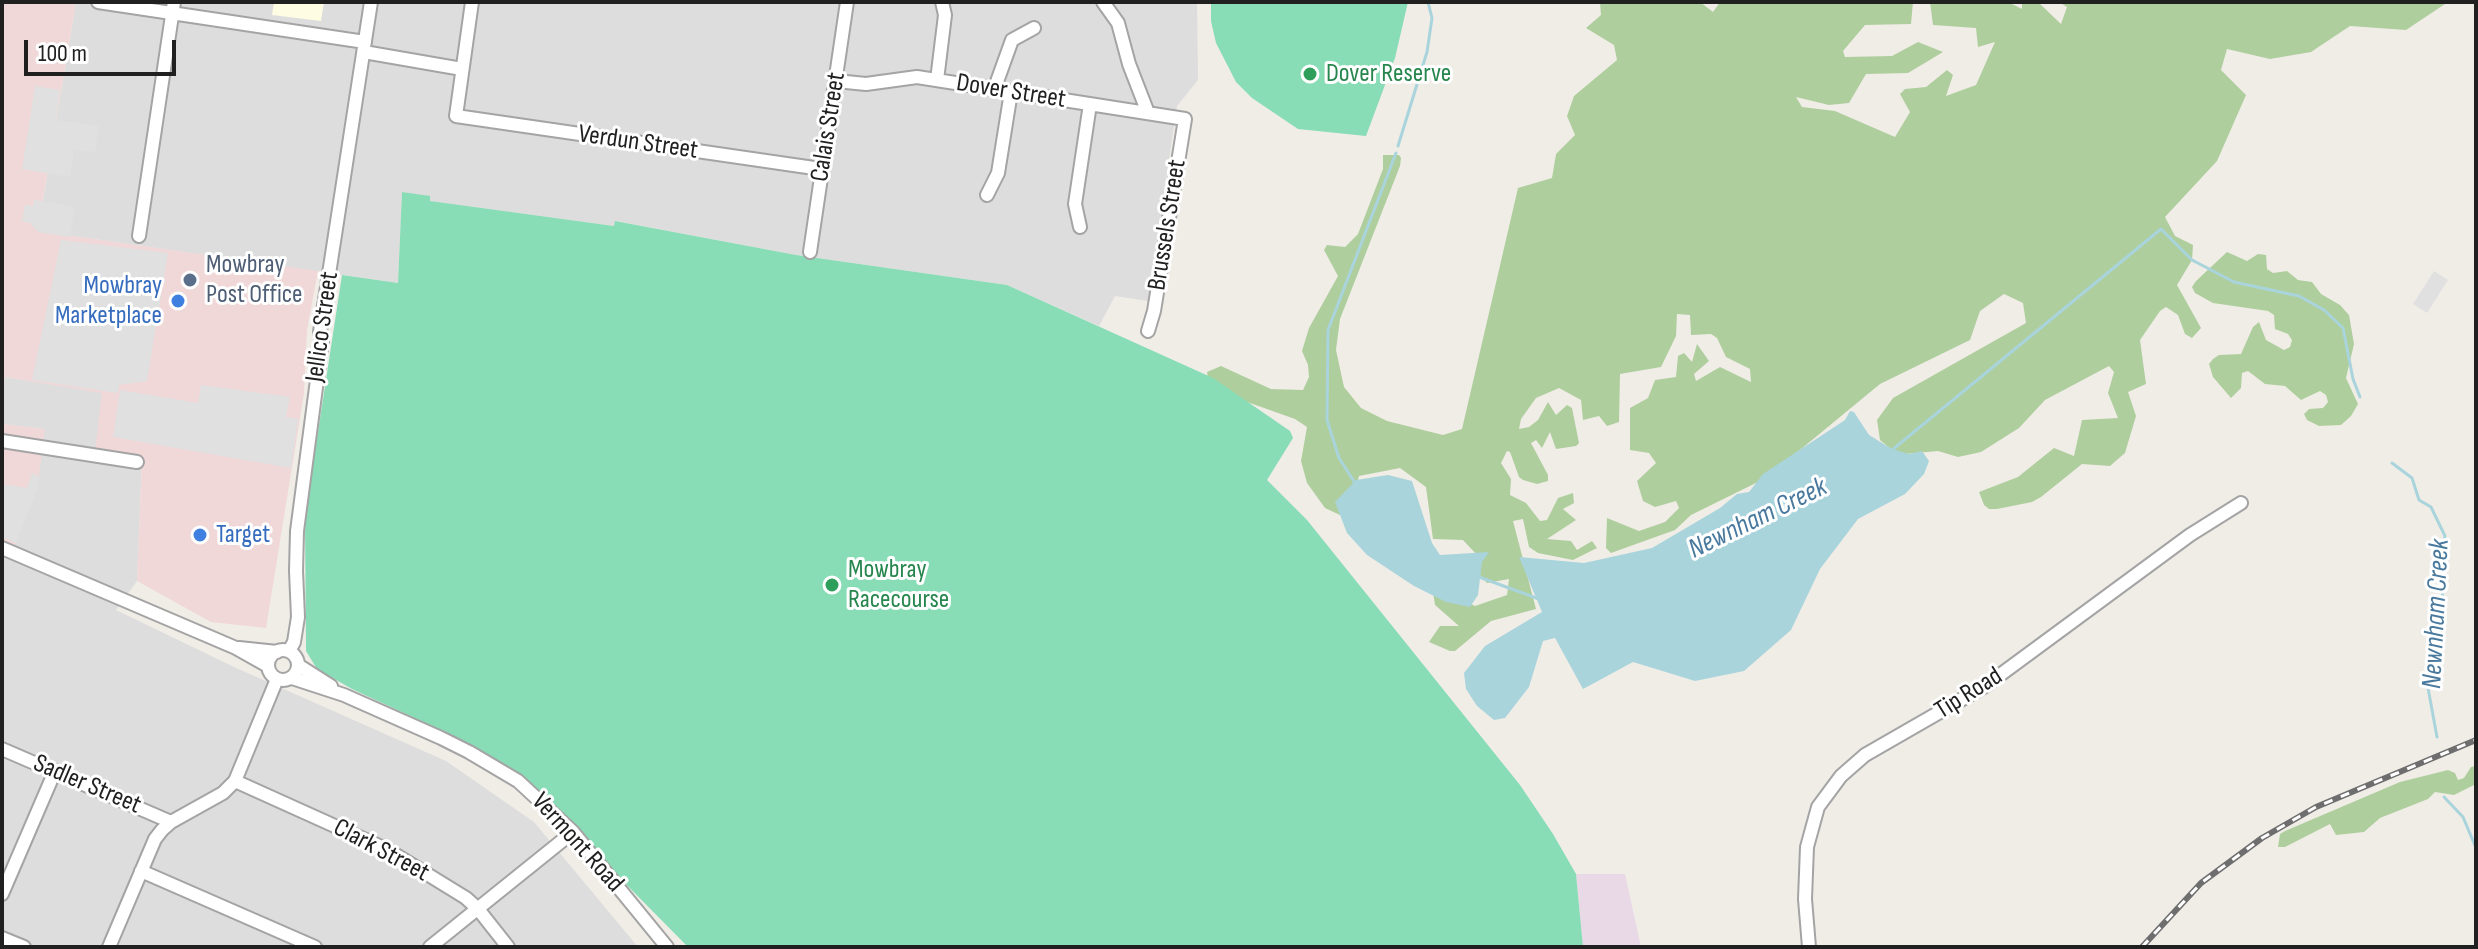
<!DOCTYPE html>
<html>
<head>
<meta charset="utf-8">
<style>
  body { margin:0 }
  #map { position:relative; width:2478px; height:949px; overflow:hidden; background:#f0ede7; font-family:"Sofia Sans Condensed",sans-serif }
  canvas { display:block }
  .frame { position:absolute; inset:0; border:4px solid #202020; pointer-events:none }
  .scale { position:absolute; left:24px; top:40px; width:152px; height:36px; box-sizing:border-box; border:4px solid #202020; border-top:0; padding-left:10px; font-size:24px; line-height:28px; white-space:nowrap; color:#202020; -webkit-text-stroke:6px #fff; paint-order:stroke }
</style>
</head>
<body>
<div id="map">
<canvas width="2478" height="949"></canvas>
<div class="frame"></div>
<div class="scale">100 m</div>
</div>
<script>
const ctx = document.querySelector('canvas').getContext('2d');
ctx.lineJoin = 'round';
function fillPath(path, color) {
  ctx.fillStyle = color;
  ctx.fill(path, 'evenodd');
}
function toPath(rows) {
  const path = new Path2D();
  for (const r of rows) {
    if (r.length === 3) {
      path.moveTo(r[0] + r[2], r[1]);
      path.arc(r[0], r[1], r[2], 0, 2 * Math.PI);
      continue;
    }
    path.moveTo(r[0], r[1]);
    for (let i = 2; i < r.length; i += 2) path.lineTo(r[i], r[i + 1]);
  }
  return path;
}
function strokePath(path, color, width, dash) {
  ctx.strokeStyle = color;
  ctx.lineWidth = width;
  ctx.lineCap = dash ? 'butt' : 'round';
  ctx.setLineDash(dash || []);
  ctx.stroke(path);
}
function label(font, color, halo, rows, align = 'center') {
  ctx.font = font + ' "Sofia Sans Condensed",sans-serif';
  ctx.lineWidth = 6;
  ctx.setLineDash([]);
  ctx.textBaseline = 'middle';
  ctx.strokeStyle = halo;
  ctx.fillStyle = color;
  for (const [text, x, y, turn = 0] of rows) {
    ctx.save();
    ctx.translate(x, y);
    ctx.rotate((+turn || 0) * Math.PI / 180);
    ctx.textAlign = isNaN(turn) ? turn : align;
    if (halo) ctx.strokeText(text, 0, 0);
    ctx.fillText(text, 0, 0);
    ctx.restore();
  }
}
fillPath(toPath([
  [76,2,1197,2,1198,80,1177,106,1148,301,1115,296,1099,326,1007,285,796,255,616,221,614,226,429,201,430,197,402,192,398,283,66,235,42,206],
  [4,377,102,392,142,458,137,581,116,610,234,667,446,761,534,822,638,947,2,947,2,560,44,429,2,424]
]), '#dedddd');
fillPath(toPath([
  [2,2,76,2,42,205,66,235,318,271,307,330,304,393,266,628,211,622,137,581,142,459,95,451,102,393,5,377,2,393],
  [2,424,45,429,37,490,16,543,3,561]
]), '#f0d7d8');
fillPath(toPath([
  [1576,874,1625,874,1641,947,1583,947]
]), '#e9d9e7');
fillPath(toPath([
  [274,2,324,2,321,21,272,15]
]), '#fefce2');
fillPath(toPath([
  [1600,2,1700,2,1713,12,1720,2,1880,2,1881,4,1913,2,1911,24,1865,25,1843,51,1845,57,1892,56,1918,42,1943,52,1908,73,1866,74,1849,103,1829,105,1796,97,1802,107,1835,111,1895,137,1910,112,1900,94,1905,89,1926,87,1947,70,1953,75,1946,96,1976,85,1995,42,1978,47,1976,28,1933,25,1930,2,2008,2,2022,9,2022,2,2038,2,2061,24,2067,7,2059,2,2448,2,2406,30,2350,26,2311,52,2270,59,2227,49,2221,70,2246,95,2217,161,2165,217,2175,236,2193,245,2192,260,2177,285,2201,328,2192,338,2185,334,2178,315,2166,307,2160,311,2140,340,2146,384,2128,392,2136,416,2125,453,2110,466,2082,464,2041,497,2032,502,1997,509,1989,509,1984,505,1979,492,2018,477,2054,448,2074,456,2082,420,2118,418,2108,393,2114,372,2109,366,2045,400,2019,428,1981,452,1958,457,1938,451,1905,454,1892,450,1880,440,1877,420,1893,398,2026,323,2023,303,2004,294,1980,311,1970,340,1880,384,1766,478,1691,515,1675,530,1611,553,1606,548,1607,518,1639,531,1665,522,1679,508,1676,501,1655,507,1643,501,1637,481,1656,463,1649,453,1630,450,1630,408,1648,398,1655,380,1676,377,1678,356,1684,353,1692,362,1697,344,1709,361,1694,374,1696,381,1720,367,1751,382,1750,369,1726,357,1717,338,1711,334,1691,335,1690,315,1677,314,1676,336,1661,367,1620,374,1619,422,1607,426,1599,416,1583,420,1581,400,1559,388,1536,398,1521,419,1519,429,1529,427,1538,420,1548,402,1556,415,1567,405,1572,408,1579,443,1576,446,1556,449,1550,432,1542,448,1536,440,1531,443,1548,475,1548,481,1537,484,1523,480,1519,477,1510,452,1507,451,1501,463,1511,479,1510,495,1526,503,1540,521,1547,520,1558,498,1573,493,1574,503,1563,509,1576,520,1547,539,1571,541,1577,550,1592,541,1597,548,1573,560,1538,553,1529,547,1523,519,1513,521,1536,609,1491,621,1455,651,1450,651,1429,642,1440,626,1459,626,1435,605,1433,592,1442,589,1475,606,1507,595,1509,579,1487,583,1476,571,1478,556,1463,540,1433,539,1426,487,1400,468,1359,476,1352,502,1340,515,1325,508,1307,483,1301,461,1307,427,1295,419,1219,392,1209,385,1207,372,1221,366,1271,389,1303,390,1309,377,1308,365,1302,351,1309,328,1338,276,1324,250,1327,245,1345,247,1358,234,1383,169,1383,155,1399,155,1401,158,1400,166,1340,319,1336,350,1344,387,1361,408,1387,421,1443,435,1462,429,1518,188,1552,178,1556,154,1575,135,1567,116,1574,96,1617,60,1614,45,1586,28,1601,15],
  [2227,252,2247,261,2258,254,2266,255,2267,269,2273,273,2287,271,2298,280,2312,282,2321,294,2340,305,2349,315,2354,344,2346,378,2358,404,2351,416,2341,425,2319,426,2307,420,2304,414,2309,409,2323,408,2328,402,2326,395,2320,391,2301,400,2285,386,2265,384,2248,371,2242,373,2241,388,2231,398,2213,377,2209,364,2213,359,2219,355,2241,354,2253,327,2259,322,2266,340,2284,350,2290,347,2292,340,2288,334,2275,329,2274,315,2268,311,2213,303,2195,293,2192,287,2196,281],
  [2476,766,2476,784,2454,795,2435,792,2428,799,2380,818,2364,832,2336,835,2330,824,2285,847,2278,847,2280,834,2285,831,2400,782,2448,770,2455,773,2458,780,2464,778,2471,767]
]), '#afce9d');
fillPath(toPath([
  [1211,2,1408,2,1395,58,1366,136,1298,129,1252,98,1236,82,1216,43,1211,21],
  [402,192,430,196,430,201,614,226,615,221,796,255,1007,285,1213,378,1290,431,1293,438,1267,480,1307,520,1520,785,1553,834,1576,874,1583,947,688,947,529,786,449,734,352,689,317,669,306,651,305,517,342,275,398,283]
]), '#88dcb6');
fillPath(toPath([
  [35,86,60,90,56,120,99,126,95,152,74,150,70,177,22,169],
  [34,200,75,207,70,237,38,232,30,223,22,221,25,205,33,206],
  [61,240,168,253,147,381,119,385,118,393,32,380],
  [2434,271,2448,280,2427,313,2413,304],
  [201,385,290,397,286,417,298,419,291,468,113,437,120,390,198,403],
  [32,473,39,477,37,490,16,543,2,537,2,484,27,488]
]), '#e0e0e0');
fillPath(toPath([
  [1850,411,1854,412,1869,435,1892,449,1909,454,1922,451,1929,461,1924,474,1905,494,1858,519,1820,569,1791,630,1744,671,1695,681,1633,662,1583,689,1555,638,1543,641,1529,687,1505,718,1494,720,1477,706,1466,689,1464,673,1485,646,1542,612,1519,557,1584,563,1652,548,1720,508,1737,494,1749,492,1763,474,1845,420],
  [1388,475,1412,481,1432,543,1440,555,1489,552,1482,562,1478,595,1470,607,1446,602,1414,586,1367,555,1347,533,1335,502,1356,480]
]), '#a9d4dc');
strokePath(toPath([
  [1398,146,1427,52,1432,18,1428,2],
  [1892,450,2161,229,2192,260,2234,282,2299,296,2324,310,2343,328,2353,379,2360,397],
  [2392,463,2412,478,2419,500,2431,507,2445,536,2441,565,2443,586,2441,619,2428,666,2428,688,2437,737],
  [1355,483,1339,458,1327,420,1328,330,1396,153],
  [1479,577,1539,599],
  [2444,797,2463,817,2476,848]
]), '#a9d4dc', 3);
const minor = toPath([
  [98,2,365,42],
  [472,2,456,116,821,169],
  [1103,2,1118,23,1129,64,1148,113],
  [364,52,462,69],
  [937,80,945,15,942,2],
  [836,81,866,84,917,77,1185,119,1154,311,1148,331],
  [994,90,1012,40,1034,28],
  [987,195,998,173,1011,92],
  [1080,227,1075,204,1090,104],
  [139,236,174,2],
  [810,252,847,2],
  [2,441,137,462],
  [2,548,236,648,268,666],
  [239,648,277,652],
  [283,665,15],
  [289,651,294,642,298,617,296,571,297,531,322,342,320,332,371,2],
  [298,665,331,686],
  [292,678,344,695,441,738,469,752,518,781,573,832,667,947],
  [2,749,171,822],
  [235,781,388,850,466,898,478,909,508,947],
  [141,871,315,947],
  [2,894,55,771],
  [2,938,24,947],
  [109,947,155,839,162,830,171,822,223,793,235,781,277,679],
  [430,947,573,832],
  [1809,947,1805,899,1807,847,1818,807,1841,776,1865,755,1985,686,2190,535,2241,503]
]);
strokePath(minor, '#a4a4a4', 16);
strokePath(minor, '#fff', 12);
const rail = toPath([
  [2142,947,2201,883,2262,838,2316,807,2476,740]
]);
strokePath(rail, '#6e6e6e', 6);
strokePath(rail, '#fff', 3, [9]);
for (const [x, y, r, color] of [
  [1310,74,8,"#2e9e5b"],
  [190,280,8,"#5c6f8a"],
  [178,301,8,"#3f7fe0"],
  [200,535,8,"#3f7fe0"],
  [832,585,8,"#2e9e5b"]
]) {
  const dot = new Path2D();
  dot.arc(x, y, r, 0, 2 * Math.PI);
  ctx.fillStyle = color;
  ctx.fill(dot);
  strokePath(dot, '#fff', 3);
}
label('26px', '#27864d', '#fff', [
  ["Dover Reserve",1326,74],
  ["Mowbray",848,570],
  ["Racecourse",848,600]
], 'left');
label('26px', '#202020', '#fff', [
  ["Dover Street",1011,92,9],
  ["Calais Street",829,127,-81],
  ["Verdun Street",638,143,8],
  ["Brussels Street",1168,225,-81],
  ["Jellico Street",323,327,-82],
  ["Tip Road",1969,694,-32],
  ["Sadler Street",87,785,23],
  ["Vermont Road",577,843,48],
  ["Clark Street",381,851,28]
]);
label('26px', '#4e5e75', '#fff', [
  ["Mowbray",206,265],
  ["Post Office",206,295]
], 'left');
label('26px', '#366cbe', '#fff', [
  ["Mowbray",162,286],
  ["Marketplace",162,316],
  ["Target",216,535,"left"]
], 'right');
label('italic 28px', '#49799d', '#fff', [
  ["Newnham Creek",1758,519,-26],
  ["Newnham Creek",2437,614,-87]
]);
</script>
</body>
</html>
